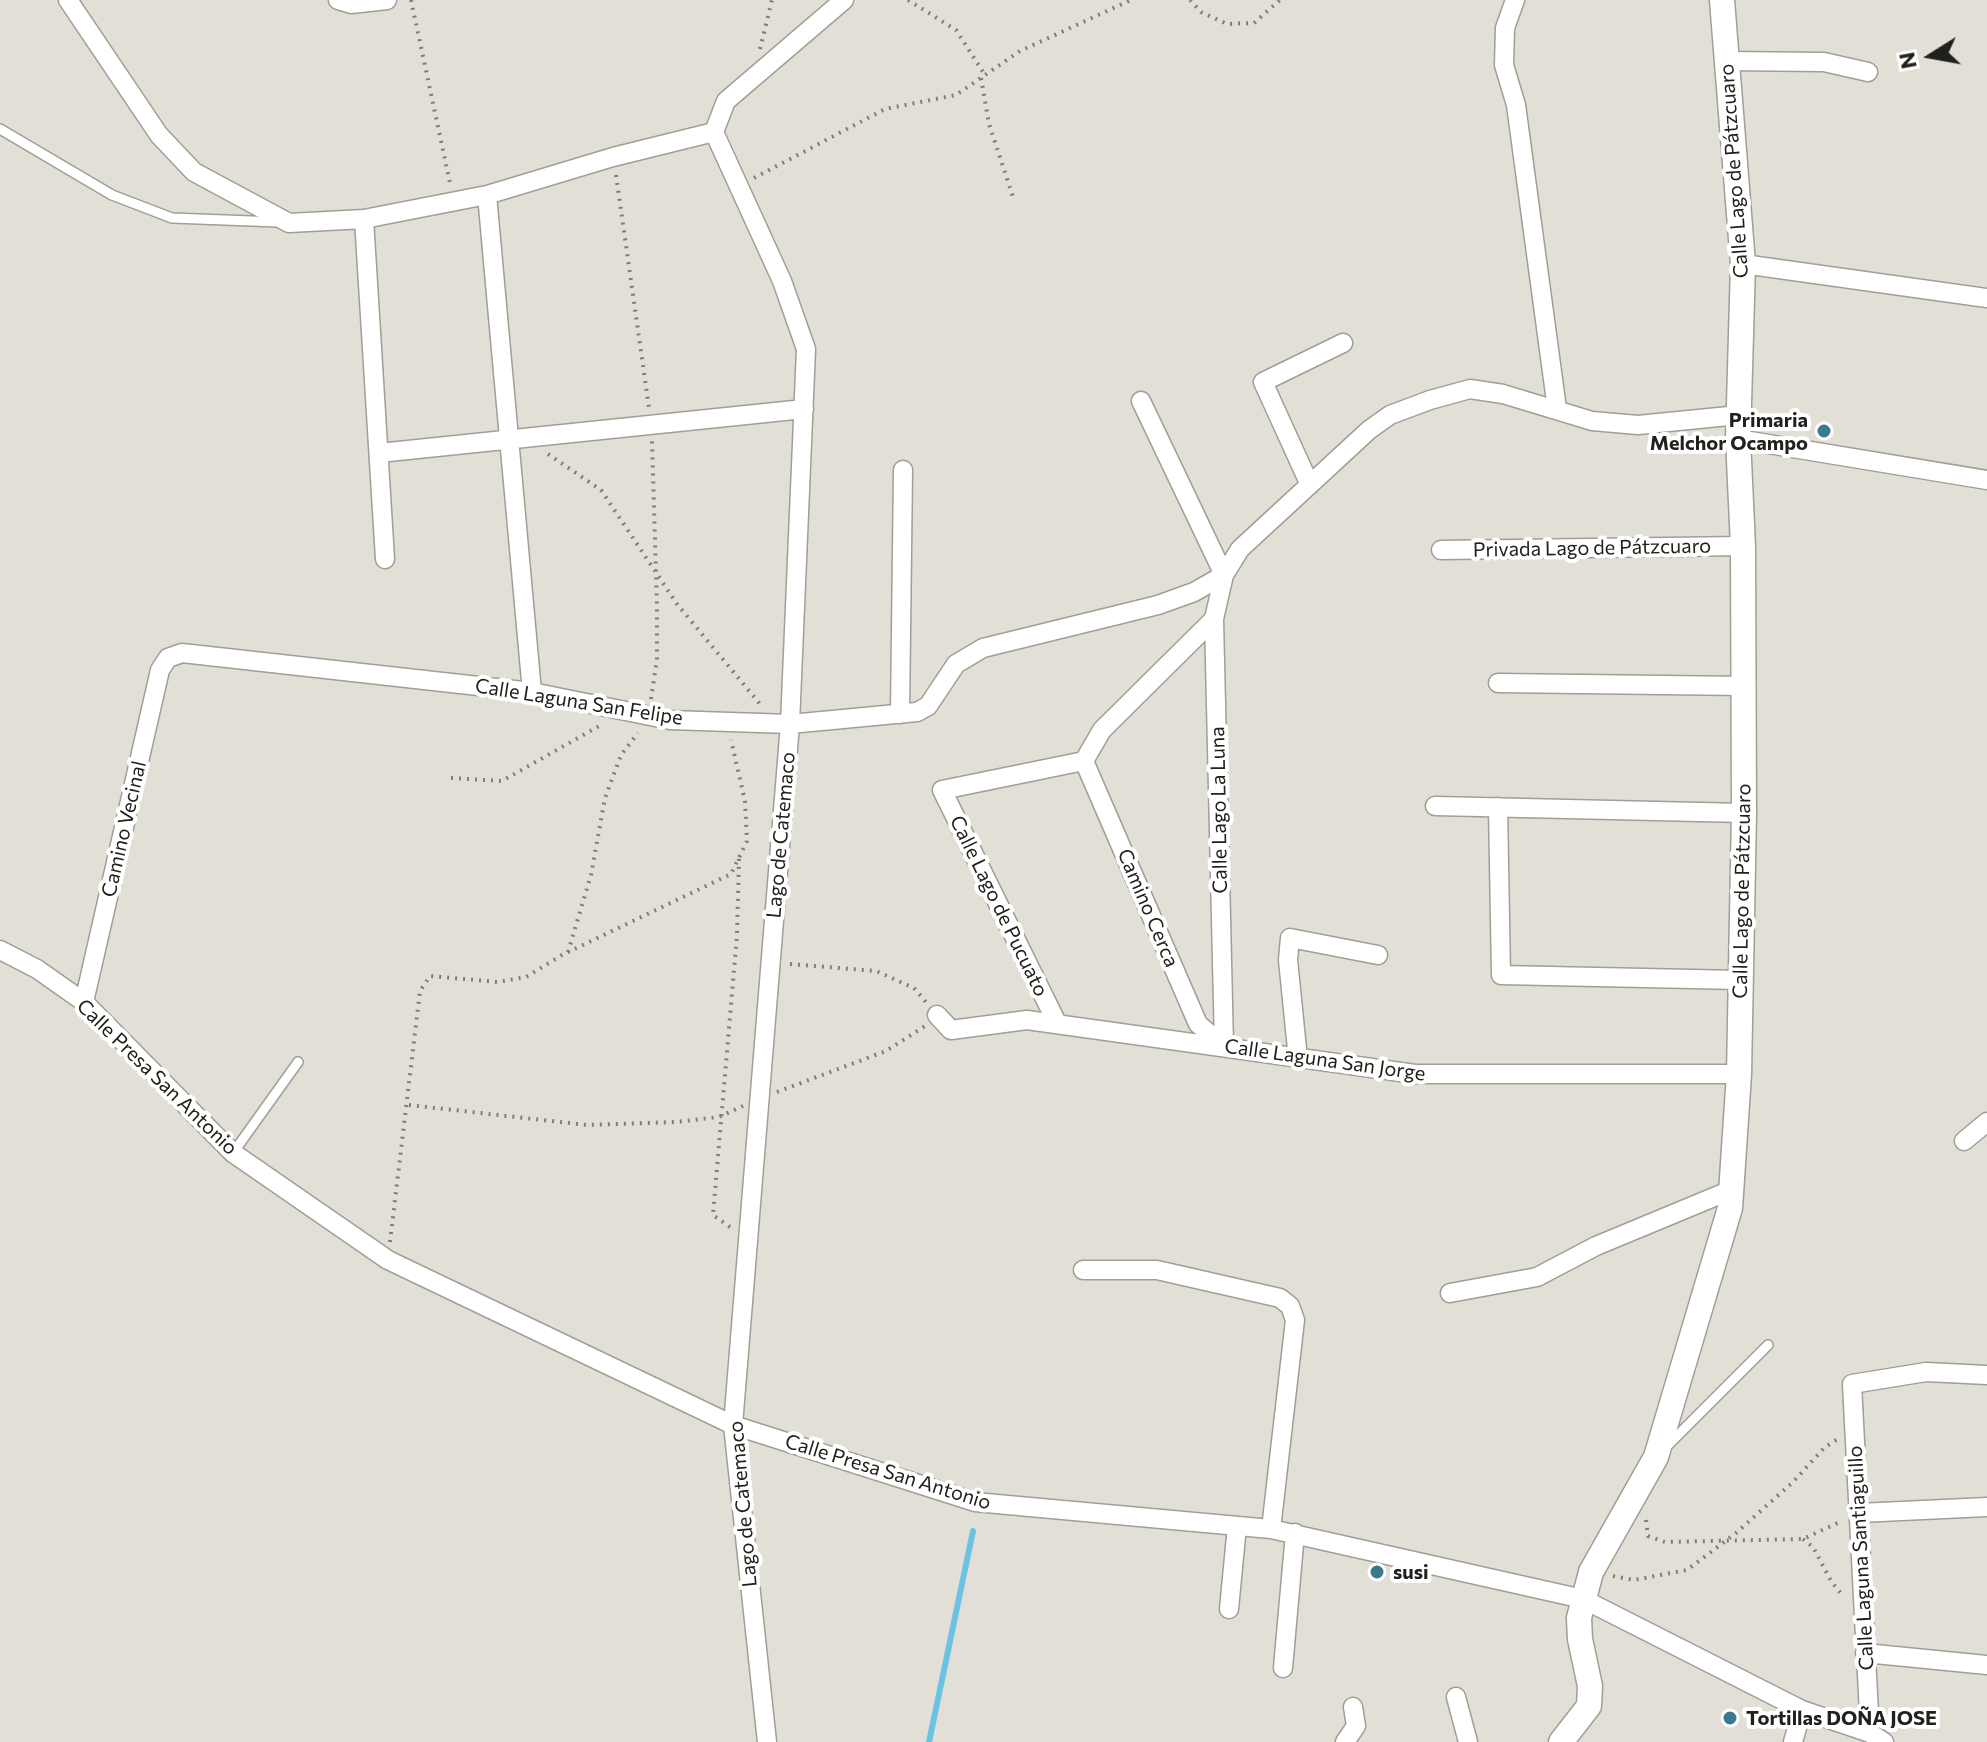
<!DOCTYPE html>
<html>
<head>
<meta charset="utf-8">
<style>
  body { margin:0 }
  #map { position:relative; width:1987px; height:1742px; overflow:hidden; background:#e2e0d6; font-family:Commissioner,sans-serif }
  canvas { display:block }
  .north { position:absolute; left:1891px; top:16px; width:80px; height:80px; -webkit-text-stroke:6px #fff; paint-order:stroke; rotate:259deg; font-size:22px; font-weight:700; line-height:32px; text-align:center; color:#20201c }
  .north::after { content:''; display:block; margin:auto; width:28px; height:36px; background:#20201c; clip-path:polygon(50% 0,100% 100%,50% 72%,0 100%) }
</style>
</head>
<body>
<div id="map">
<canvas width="1987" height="1742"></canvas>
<div class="north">N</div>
</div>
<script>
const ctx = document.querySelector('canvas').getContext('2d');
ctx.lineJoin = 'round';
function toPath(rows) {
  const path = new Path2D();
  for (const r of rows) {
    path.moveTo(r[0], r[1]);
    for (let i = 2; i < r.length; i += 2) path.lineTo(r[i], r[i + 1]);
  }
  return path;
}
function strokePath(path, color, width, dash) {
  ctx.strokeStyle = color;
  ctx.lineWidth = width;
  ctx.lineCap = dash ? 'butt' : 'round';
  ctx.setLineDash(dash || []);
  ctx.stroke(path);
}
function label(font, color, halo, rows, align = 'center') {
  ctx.font = font + ' Commissioner,sans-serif';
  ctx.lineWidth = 8;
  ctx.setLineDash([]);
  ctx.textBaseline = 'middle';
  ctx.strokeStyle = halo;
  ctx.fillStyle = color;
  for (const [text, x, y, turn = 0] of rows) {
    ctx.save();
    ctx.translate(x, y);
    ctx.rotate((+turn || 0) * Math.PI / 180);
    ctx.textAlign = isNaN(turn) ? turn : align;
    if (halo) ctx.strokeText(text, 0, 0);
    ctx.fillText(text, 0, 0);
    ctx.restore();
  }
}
strokePath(toPath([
  [929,1742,973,1531]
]), '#6ac4e1', 6);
const service = toPath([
  [0,129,112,195,172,218,278,222],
  [233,1153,298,1062],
  [1667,1446,1768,1345]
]);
const minor = toPath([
  [68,0,159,135,194,172,289,223,364,219,487,195,613,157,714,132],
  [338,0,351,4,387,0],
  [1515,0,1505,28,1504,65,1516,105,1557,409],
  [1725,61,1824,62,1868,72],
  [487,195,532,692],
  [364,219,385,559],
  [1743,264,1987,298],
  [1141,401,1224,575,1214,619,1224,1046],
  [1738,439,1987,480],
  [379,453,804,409],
  [1309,483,1263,382,1343,343],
  [1441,550,1743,546],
  [1498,683,1745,686],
  [900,714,903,470],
  [1084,761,1198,1024,1224,1046],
  [1435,806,1744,813],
  [1498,807,1501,975,1740,980],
  [0,950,37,969,84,1002,233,1153,388,1260,733,1425,975,1502,1271,1529,1583,1599,1802,1710,1870,1733,1884,1742],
  [84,1002,160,670,168,658,182,653,532,692,670,720,790,724,917,712,928,706,956,664,983,648,1158,605,1194,592,1224,575,1240,549,1369,430,1390,415,1430,400,1470,389,1503,394,1592,421,1638,425,1739,415],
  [937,1015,951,1030,1027,1020,1415,1074,1739,1074],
  [1057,1023,942,790,1084,761,1102,730,1214,619],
  [1298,1059,1288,960,1290,938,1378,955],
  [1964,1141,1987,1122],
  [1083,1270,1157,1270,1280,1298,1290,1306,1295,1320,1271,1529],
  [1450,1293,1537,1277,1596,1246,1731,1190],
  [1859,1513,1987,1507],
  [1229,1609,1237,1526],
  [1865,1653,1987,1665],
  [1283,1668,1295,1533],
  [1456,1697,1468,1742],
  [1870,1733,1852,1384,1926,1372,1987,1375],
  [767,1742,733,1425,790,724,806,349,782,281,714,132,726,101,844,0],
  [1345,1742,1356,1726,1353,1707],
  [1793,1742,1802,1710]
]);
const tertiary = toPath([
  [1561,1742,1589,1706,1590,1686,1580,1639,1579,1618,1591,1572,1656,1457,1730,1208,1739,1074,1744,813,1743,546,1738,439,1743,264,1722,0]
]);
strokePath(service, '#a09e95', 12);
strokePath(minor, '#a09e95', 21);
strokePath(tertiary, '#a09e95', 27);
strokePath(toPath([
  [411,0,450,183],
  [908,0,956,30,985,75],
  [1190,0,1201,12,1227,24,1254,23,1280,0],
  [760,49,772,0],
  [981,78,989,124,1013,197],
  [616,175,649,408],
  [754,178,885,109,956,95,1020,51,1131,0],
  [548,454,601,490,677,604,760,704],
  [651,699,657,659,657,606,652,441],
  [451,778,502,781,601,725],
  [568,952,591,875,605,798,621,755,638,733],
  [790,964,876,971,914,988,926,1002],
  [777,1092,886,1051,925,1026],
  [409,1105,587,1125,676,1122,719,1117,743,1106],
  [730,1227,713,1215,737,935,739,857],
  [390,1242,420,991,430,976,498,982,526,977,562,955,731,874,747,841,745,801,731,740],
  [1646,1520,1648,1536,1665,1542,1803,1539,1842,1521],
  [1803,1539,1813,1547,1831,1581,1843,1596],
  [1613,1576,1634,1580,1687,1570,1736,1533,1793,1482,1825,1447,1838,1439]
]), '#7e7d76', 4, [2, 6]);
strokePath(service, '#fff', 9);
strokePath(minor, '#fff', 18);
strokePath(tertiary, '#fff', 24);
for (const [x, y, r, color] of [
  [1824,431,8,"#3a7a8e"],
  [1377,1572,8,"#3a7a8e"],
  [1730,1718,8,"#3a7a8e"]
]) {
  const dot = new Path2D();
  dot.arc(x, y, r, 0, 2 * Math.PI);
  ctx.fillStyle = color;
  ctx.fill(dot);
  strokePath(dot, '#fff', 3);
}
label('20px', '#20201c', '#fff', [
  ["Calle Lago de Pátzcuaro",1734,171,-94],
  ["Privada Lago de Pátzcuaro",1592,548,-1],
  ["Calle Laguna San Felipe",579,702,9],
  ["Calle Lago La Luna",1219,810,-91],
  ["Camino Vecinal",124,829,-77],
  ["Lago de Catemaco",781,835,-85],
  ["Calle Lago de Pátzcuaro",1742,891,-89],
  ["Calle Lago de Pucuato",999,906,64],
  ["Camino Cerca",1148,908,67],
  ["Calle Laguna San Jorge",1325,1060,8],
  ["Calle Presa San Antonio",157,1077,44],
  ["Calle Presa San Antonio",888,1472,17],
  ["Lago de Catemaco",743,1504,-95],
  ["Calle Laguna Santiaguillo",1861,1558,-93]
]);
label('bold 20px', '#20201c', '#fff', [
  ["Primaria",1808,420,"right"],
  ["Melchor Ocampo",1808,443,"right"],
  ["susi",1393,1572],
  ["Tortillas DOÑA JOSE",1746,1718]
], 'left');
</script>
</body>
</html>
